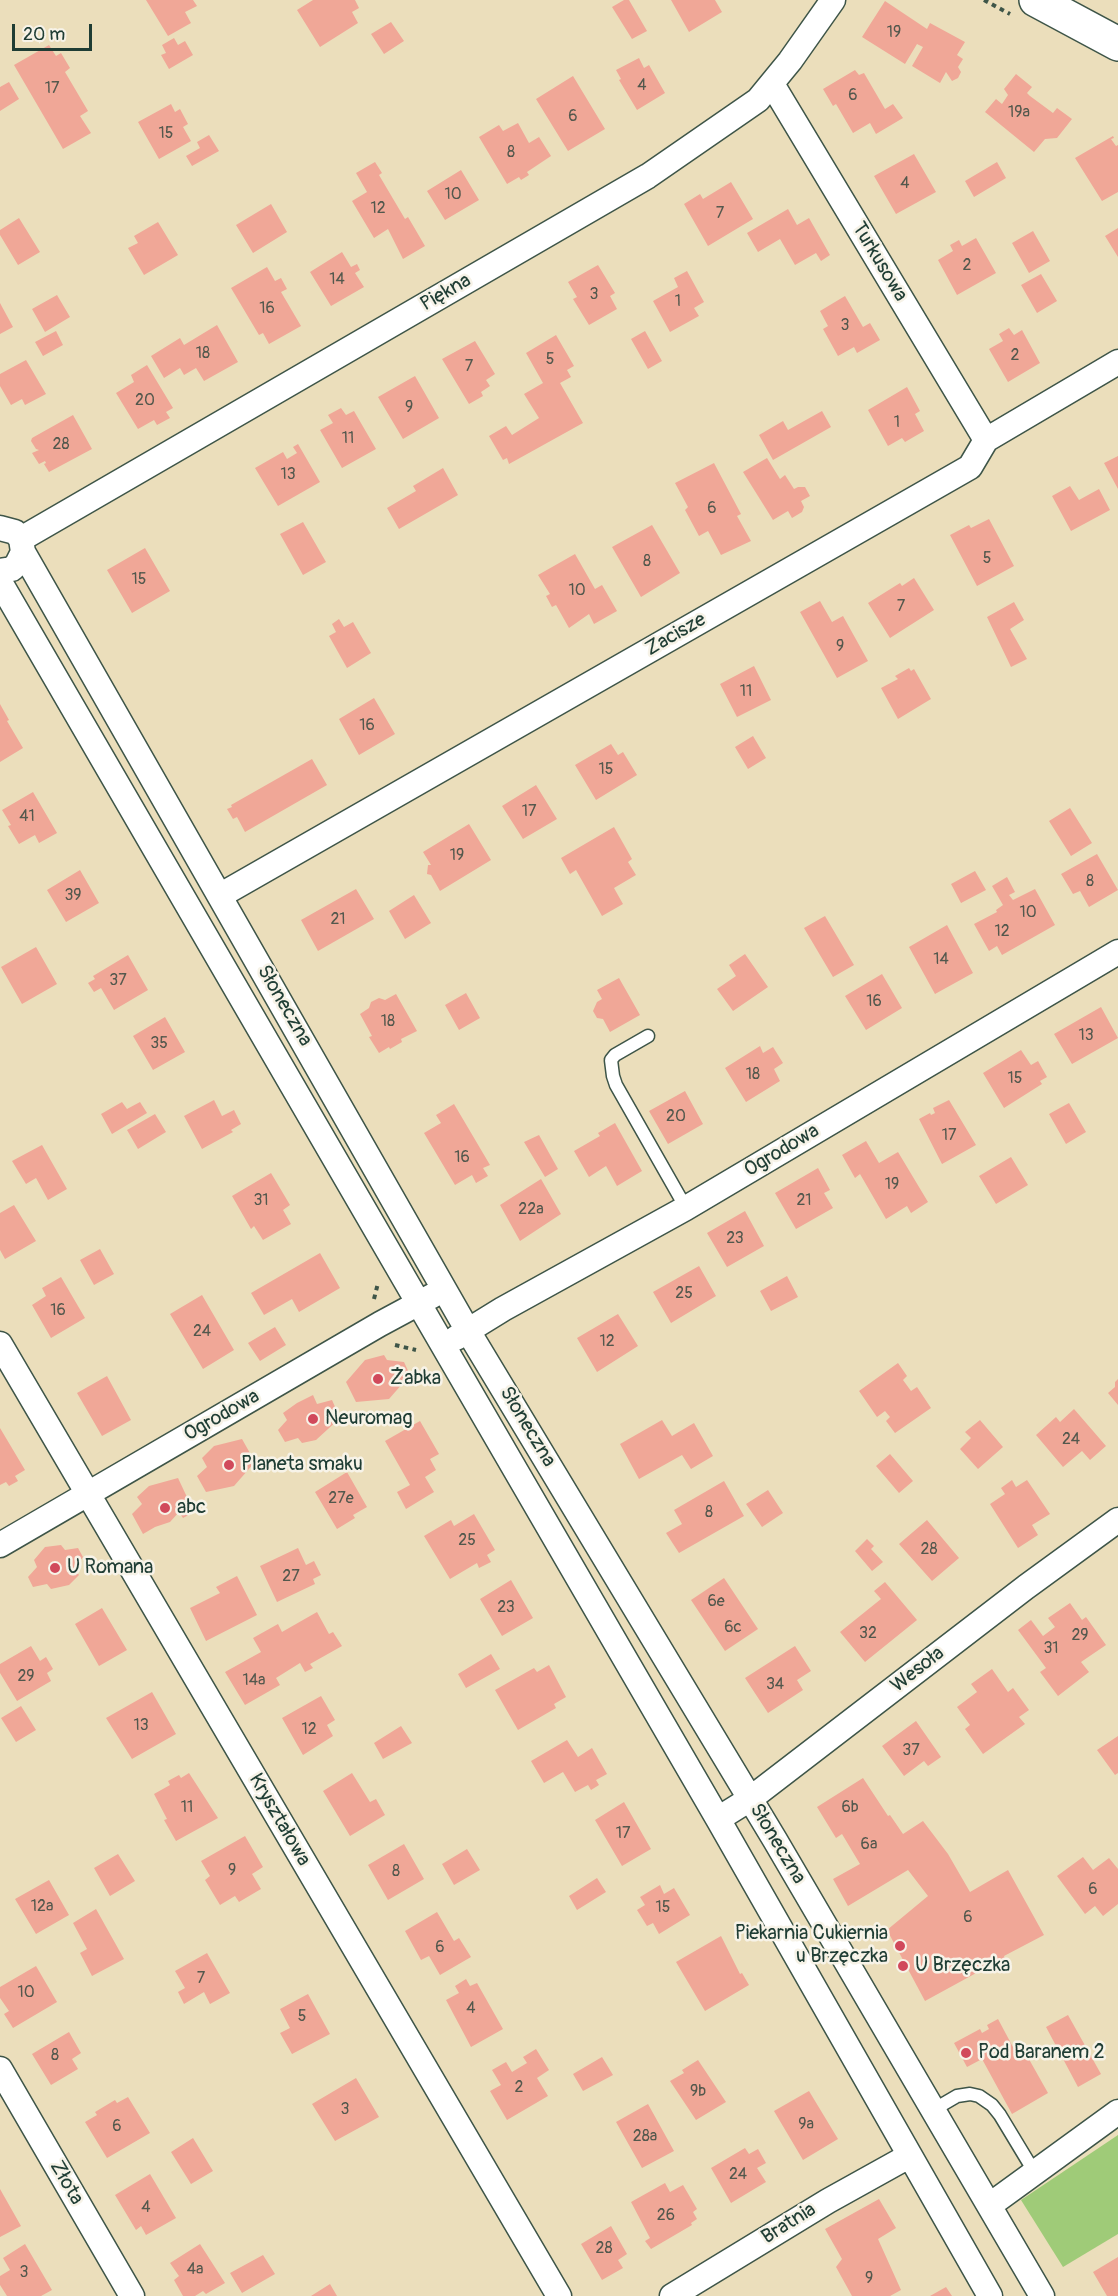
<!DOCTYPE html>
<html>
<head>
<meta charset="utf-8">
<style>
  body { margin:0 }
  #map { position:relative; width:1118px; height:2296px; overflow:hidden; background:#ebdebb; font-family:Pangolin,sans-serif }
  canvas { display:block }
  .scale { position:absolute; left:12px; top:24px; width:80px; height:27px; box-sizing:border-box; border:3px solid #1f3d34; border-top:0; padding-left:8px; font-size:18px; line-height:21px; white-space:nowrap; color:#1f3d34; -webkit-text-stroke:4px #f7f3e8; paint-order:stroke }
</style>
</head>
<body>
<div id="map">
<canvas width="1118" height="2296"></canvas>
<div class="scale">20 m</div>
</div>
<script>
const ctx = document.querySelector('canvas').getContext('2d');
ctx.lineJoin = 'round';
function fillPath(path, color) {
  ctx.fillStyle = color;
  ctx.fill(path, 'evenodd');
}
function toPath(rows) {
  const path = new Path2D();
  for (const r of rows) {
    path.moveTo(r[0], r[1]);
    for (let i = 2; i < r.length; i += 2) path.lineTo(r[i], r[i + 1]);
  }
  return path;
}
function strokePath(path, color, width, dash) {
  ctx.strokeStyle = color;
  ctx.lineWidth = width;
  ctx.lineCap = dash ? 'butt' : 'round';
  ctx.setLineDash(dash || []);
  ctx.stroke(path);
}
function label(font, color, halo, rows, align = 'center') {
  ctx.font = font + ' Pangolin,sans-serif';
  ctx.lineWidth = 5;
  ctx.setLineDash([]);
  ctx.textBaseline = 'middle';
  ctx.strokeStyle = halo;
  ctx.fillStyle = color;
  for (const [text, x, y, turn = 0] of rows) {
    ctx.save();
    ctx.translate(x, y);
    ctx.rotate((+turn || 0) * Math.PI / 180);
    ctx.textAlign = isNaN(turn) ? turn : align;
    if (halo) ctx.strokeText(text, 0, 0);
    ctx.fillText(text, 0, 0);
    ctx.restore();
  }
}
fillPath(toPath([
  [1118,2135,1118,2234,1063,2267,1021,2200]
]), '#9fcb78');
fillPath(toPath([
  [146,0,193,0,197,6,185,12,191,23,168,36],
  [313,0,355,0,359,8,352,12,358,23,320,47,297,10],
  [624,0,629,0,647,31,632,39,612,7],
  [671,0,715,0,722,12,689,32],
  [885,1,927,29,930,23,965,42,957,55,963,59,958,67,961,72,958,78,952,81,946,72,940,83,912,66,923,47,917,44,905,64,862,37],
  [391,22,404,41,384,54,371,34],
  [174,38,178,45,185,41,193,55,169,69,161,55,166,53,162,45],
  [49,45,56,56,61,53,70,68,65,72,88,111,80,116,91,133,63,149,14,65],
  [639,58,644,68,649,65,665,93,637,110,619,80,621,79,616,70],
  [855,70,859,75,864,73,885,109,893,104,903,118,876,134,870,123,853,133,836,104,833,106,823,89],
  [1016,74,1032,87,1027,93,1030,96,1053,113,1057,108,1072,119,1057,138,1045,139,1034,152,985,112,996,99,1002,104,1008,95,1004,89],
  [573,76,605,129,568,151,536,99],
  [9,82,19,99,0,111,0,87],
  [171,104,175,112,180,109,188,124,183,127,191,141,159,159,138,122],
  [518,123,529,143,539,137,551,156,527,172,529,175,521,180,519,177,507,184,479,137,499,125,503,131],
  [209,135,219,151,192,166,186,156,200,148,197,142],
  [1113,136,1114,138,1111,139,1116,146,1118,145,1118,192,1102,201,1075,158],
  [914,154,936,192,896,214,874,176],
  [375,162,382,173,379,175,405,219,408,217,425,246,403,259,388,229,374,238,352,201,367,192,356,173],
  [997,162,1006,178,974,197,965,181],
  [461,170,479,200,445,220,427,191],
  [731,182,753,219,708,246,684,204,700,194,703,199],
  [271,204,287,232,253,253,236,225],
  [788,209,797,225,809,218,830,255,821,261,816,253,795,265,780,239,758,252,747,233],
  [19,218,40,252,18,265,0,235,0,230],
  [158,222,178,255,144,275,128,248,138,243,134,236],
  [1118,228,1118,257,1105,236],
  [1033,231,1050,261,1029,273,1012,243],
  [976,238,996,273,957,295,938,260,953,251,950,245,959,240,962,246],
  [342,252,351,267,357,264,360,270,355,273,364,287,331,306,310,272],
  [598,265,615,293,610,296,617,309,589,325,573,299,577,297,568,282],
  [267,267,275,281,281,278,287,289,281,292,301,326,269,344,263,333,259,335,231,288],
  [687,271,704,302,694,308,699,316,670,332,653,301,678,287,674,278],
  [1041,274,1057,301,1037,313,1021,285],
  [57,295,70,317,45,332,32,309],
  [845,296,863,327,870,323,880,340,857,353,854,347,838,356,823,329,828,326,820,311],
  [0,303,13,327,0,334],
  [217,325,238,362,204,381,196,368,184,375,180,368,164,378,151,356,180,338,184,345],
  [1009,328,1014,335,1022,330,1040,363,1008,382,989,349,1003,341,999,334],
  [56,331,63,345,43,356,35,342],
  [645,331,662,361,648,369,631,339],
  [556,335,574,366,567,370,571,377,560,383,583,423,509,464,507,458,503,460,489,436,506,426,512,435,539,418,524,394,543,383,526,353],
  [475,341,495,374,486,380,490,386,481,392,483,396,469,404,442,359],
  [26,360,46,394,25,405,22,399,11,405,0,386,0,374],
  [147,365,173,408,166,412,170,418,157,425,154,420,138,429,116,393,134,382,131,375],
  [415,376,439,418,403,439,378,397],
  [907,387,920,411,915,414,924,431,905,442,902,438,888,446,868,410],
  [341,408,346,415,354,411,376,449,342,468,320,430,333,423,328,415],
  [822,411,831,427,773,460,759,435,783,421,788,430],
  [73,415,92,449,49,472,44,464,46,463,45,461,39,464,32,453,39,450,36,449,31,441,32,438],
  [298,444,320,482,278,506,255,468,283,452,287,459,297,453,293,447],
  [1118,456,1118,489,1104,463],
  [767,458,780,479,785,475,794,489,798,487,805,487,810,496,801,501,804,507,802,512,792,518,788,511,773,520,743,472],
  [714,463,741,514,737,516,751,541,721,555,708,531,699,536,685,510,688,507,675,483],
  [443,468,458,495,399,529,387,508,416,491,413,486],
  [1070,486,1079,500,1099,489,1110,510,1071,531,1052,496],
  [989,519,1014,566,977,586,950,535,969,525,971,528],
  [303,522,326,562,303,575,280,534],
  [652,525,680,573,641,597,612,547],
  [145,548,170,591,132,613,107,570],
  [575,554,595,589,602,585,617,611,594,624,589,614,569,628,556,605,552,607,546,596,550,594,538,575],
  [914,578,934,610,890,638,868,603,900,583,902,586],
  [820,601,832,622,843,616,868,661,837,678,800,612],
  [1014,602,1024,620,1010,629,1027,659,1011,667,987,617],
  [339,619,344,627,353,622,371,653,347,668,329,636,336,632,332,624],
  [754,666,771,700,737,717,720,684],
  [909,668,911,671,914,669,931,699,898,719,881,688,898,679,895,676],
  [374,698,395,734,359,755,339,719],
  [0,704,9,720,7,721,23,748,0,762],
  [753,736,766,758,748,769,735,747],
  [611,744,618,755,623,752,637,775,596,800,575,765],
  [312,759,327,785,245,832,237,817,233,819,227,809,232,807,231,805],
  [536,785,557,819,523,839,502,806],
  [33,792,57,833,39,843,35,835,19,844,8,826,11,825,2,810],
  [1070,808,1092,843,1071,856,1049,821],
  [469,824,491,860,440,891,431,875,427,874,428,865,431,865,423,852],
  [614,827,632,859,628,862,636,875,614,888,623,904,602,916,576,870,570,874,561,858],
  [1097,854,1118,890,1089,907,1080,891,1073,894,1061,874],
  [80,870,99,903,66,922,47,890],
  [975,871,986,890,961,903,951,884],
  [1007,877,1015,892,1009,895,1013,900,1035,889,1055,925,1002,955,997,946,989,951,974,924,997,912,996,910,1003,905,992,886],
  [356,889,374,919,318,951,301,920],
  [414,895,431,923,405,939,389,911],
  [825,916,854,965,833,977,804,928],
  [947,925,973,973,935,994,909,947],
  [36,947,57,984,22,1004,1,967],
  [745,954,768,987,733,1011,717,989,736,976,729,965],
  [128,955,148,990,114,1010,101,988,94,992,88,983,95,979,93,976],
  [882,974,902,1008,866,1030,845,996],
  [619,978,640,1015,610,1032,603,1019,597,1018,593,1011,597,1002,602,999,597,990],
  [466,993,480,1018,459,1030,445,1005],
  [396,994,417,1031,401,1039,402,1042,390,1049,389,1047,379,1053,369,1037,372,1036,360,1014,369,1008,371,1002,379,998,385,1000],
  [1101,1007,1118,1038,1072,1064,1054,1034],
  [165,1017,185,1052,153,1070,133,1036],
  [760,1046,763,1053,773,1047,783,1063,774,1069,780,1081,746,1102,725,1068],
  [1021,1050,1031,1065,1038,1061,1047,1077,1040,1081,1042,1084,1004,1108,983,1073],
  [685,1091,703,1124,668,1144,649,1111],
  [214,1100,222,1116,234,1110,241,1124,231,1130,233,1132,202,1149,184,1116],
  [949,1100,976,1145,942,1164,919,1119,930,1113,931,1115,935,1113,933,1108],
  [122,1102,127,1109,140,1102,147,1113,112,1134,101,1114],
  [1069,1103,1086,1132,1066,1144,1049,1114],
  [454,1104,490,1165,483,1168,488,1176,476,1183,472,1175,455,1185,424,1133,441,1123,436,1115],
  [155,1114,166,1132,138,1149,127,1130],
  [615,1123,642,1171,617,1186,606,1166,589,1177,574,1151,600,1136,598,1133],
  [539,1135,558,1169,545,1177,524,1142],
  [866,1141,879,1163,898,1152,928,1202,911,1213,907,1206,886,1219,860,1174,855,1178,842,1155],
  [42,1145,67,1189,48,1200,36,1178,26,1184,12,1161],
  [1011,1157,1028,1185,996,1204,979,1176],
  [818,1168,830,1190,824,1193,833,1208,796,1229,775,1193],
  [271,1173,290,1205,283,1210,291,1224,263,1240,254,1226,251,1229,232,1196],
  [541,1179,561,1214,520,1241,500,1205],
  [14,1205,36,1241,5,1259,0,1250,0,1213],
  [745,1211,764,1246,727,1267,707,1233],
  [100,1249,114,1274,94,1285,80,1260],
  [320,1253,340,1288,299,1312,292,1299,264,1315,251,1293],
  [699,1266,716,1296,671,1323,653,1292],
  [787,1276,798,1297,771,1311,760,1291],
  [61,1277,85,1318,51,1338,32,1305,46,1296,42,1288],
  [202,1295,234,1350,203,1369,170,1314],
  [618,1314,638,1346,597,1372,577,1338],
  [275,1327,286,1345,260,1361,248,1343],
  [384,1355,387,1360,404,1362,410,1375,389,1399,356,1402,346,1382,365,1360],
  [898,1363,907,1376,903,1380,911,1391,917,1387,931,1408,895,1433,886,1421,890,1417,885,1411,877,1417,859,1391],
  [107,1376,131,1420,102,1436,77,1393],
  [1118,1379,1118,1405,1108,1393,1115,1387,1115,1382],
  [313,1395,317,1404,332,1400,340,1418,316,1440,302,1443,298,1438,285,1442,278,1430,287,1420,283,1413,297,1403],
  [1074,1409,1106,1446,1090,1460,1082,1451,1063,1467,1036,1435,1056,1417,1060,1422],
  [662,1420,672,1436,694,1423,713,1456,691,1469,682,1455,639,1479,620,1444],
  [980,1420,1003,1447,978,1469,960,1449,971,1438,965,1432],
  [420,1421,439,1454,430,1459,436,1470,425,1477,434,1492,406,1509,397,1492,410,1485,385,1441],
  [0,1428,25,1470,15,1476,18,1481,9,1486,6,1482,0,1485],
  [242,1439,255,1462,234,1486,206,1492,197,1476,207,1467,202,1458,214,1446],
  [890,1454,913,1481,899,1493,876,1466],
  [347,1472,367,1507,353,1515,355,1518,337,1529,315,1492],
  [178,1478,194,1512,183,1518,179,1512,170,1522,155,1527,143,1534,132,1514,142,1504,137,1497,149,1486],
  [1012,1480,1016,1487,1027,1480,1050,1514,1032,1525,1038,1535,1018,1548,990,1504,1005,1494,1001,1488],
  [724,1481,744,1516,679,1553,666,1533,682,1524,674,1510],
  [768,1490,783,1513,762,1527,746,1504],
  [474,1514,495,1550,487,1555,491,1562,479,1568,477,1563,450,1579,424,1536,451,1520,454,1526],
  [927,1520,959,1558,932,1581,899,1544],
  [867,1539,874,1546,871,1549,883,1562,872,1571,855,1551],
  [61,1545,65,1550,78,1548,83,1557,74,1568,79,1575,69,1585,51,1589,47,1584,33,1587,28,1577,37,1567,34,1560,45,1547],
  [298,1548,306,1565,314,1561,321,1575,313,1579,315,1584,277,1602,260,1566],
  [237,1576,257,1615,206,1641,190,1608,220,1593,216,1587],
  [724,1578,758,1629,725,1651,691,1600],
  [511,1580,533,1618,502,1636,480,1599],
  [885,1582,917,1620,865,1662,840,1632,881,1599,874,1591],
  [1070,1603,1082,1620,1086,1617,1106,1645,1081,1662,1089,1672,1058,1696,1040,1672,1046,1668,1018,1630,1031,1620,1043,1636,1055,1627,1048,1618],
  [102,1608,127,1650,99,1666,75,1624],
  [317,1612,329,1634,333,1632,342,1646,310,1664,313,1668,305,1672,300,1663,276,1678,280,1685,245,1705,225,1672,261,1652,253,1638,278,1624,282,1632],
  [31,1646,40,1661,46,1657,53,1669,47,1673,51,1681,17,1701,0,1673,0,1664],
  [795,1646,811,1671,797,1680,803,1690,768,1713,745,1678],
  [491,1654,500,1669,466,1688,458,1674],
  [549,1665,566,1697,554,1704,556,1708,518,1730,495,1690,534,1668,537,1672],
  [992,1669,1008,1692,1013,1688,1029,1710,1019,1717,1025,1724,983,1754,965,1729,970,1725,957,1707,977,1692,971,1684],
  [152,1692,176,1734,132,1759,106,1718],
  [321,1696,335,1720,327,1725,333,1736,303,1755,282,1718],
  [21,1706,36,1730,16,1742,1,1718],
  [916,1721,941,1757,928,1766,924,1761,904,1776,882,1746],
  [401,1726,412,1743,383,1759,374,1743],
  [1118,1736,1118,1773,1115,1775,1097,1750],
  [567,1740,578,1757,592,1748,607,1774,596,1780,599,1785,591,1790,588,1785,575,1792,563,1772,544,1783,531,1761],
  [189,1773,218,1818,176,1841,164,1820,167,1819,154,1794,170,1785,168,1781,179,1775,181,1778],
  [352,1773,370,1802,376,1799,385,1815,350,1836,323,1791],
  [863,1778,888,1816,890,1815,903,1834,923,1821,948,1854,970,1892,1008,1870,1044,1935,1004,1956,1005,1959,1000,1962,989,1966,925,2001,887,1930,928,1896,908,1870,848,1906,833,1879,860,1864,842,1834,836,1838,817,1807],
  [624,1802,651,1849,622,1866,595,1820],
  [245,1836,263,1867,252,1874,261,1889,239,1902,235,1896,220,1905,205,1880,210,1876,201,1861],
  [404,1844,424,1879,388,1900,368,1865],
  [467,1849,480,1870,454,1885,442,1864],
  [118,1854,135,1881,110,1896,94,1868],
  [1083,1857,1093,1870,1109,1858,1118,1869,1118,1904,1103,1916,1095,1906,1085,1914,1057,1876],
  [597,1878,606,1892,577,1910,569,1896],
  [49,1880,69,1915,36,1934,15,1899],
  [660,1885,664,1894,674,1888,690,1915,659,1934,653,1923,647,1926,637,1910,645,1905,640,1897],
  [96,1909,124,1959,92,1976,80,1953,87,1949,73,1923],
  [437,1912,454,1941,459,1938,471,1957,440,1975,429,1956,421,1960,405,1931],
  [721,1936,740,1974,742,1973,749,1985,705,2011,676,1962],
  [207,1953,230,1993,210,2004,204,1992,184,2004,178,1992,185,1988,175,1971],
  [36,1966,57,2002,13,2028,4,2014,9,2011,0,1998,0,1987],
  [466,1979,470,1986,477,1983,503,2029,471,2047,446,2000,459,1993,455,1986],
  [308,1994,330,2034,292,2054,280,2033,290,2028,280,2009],
  [1068,2015,1101,2074,1078,2087,1046,2027],
  [998,2019,1014,2049,1021,2045,1048,2093,1012,2114,982,2059,967,2067,954,2043,980,2029,982,2033,989,2029,987,2025],
  [69,2032,81,2053,72,2059,78,2069,51,2085,32,2054],
  [536,2049,549,2070,537,2078,548,2096,507,2120,490,2091,501,2085,492,2070,506,2062,512,2072,527,2063,523,2057],
  [602,2057,613,2075,583,2091,573,2074],
  [698,2060,726,2102,696,2120,670,2081,684,2073,682,2070],
  [356,2078,379,2117,335,2141,312,2104],
  [809,2091,838,2139,803,2160,774,2111],
  [128,2097,150,2133,107,2158,85,2122,97,2115,95,2112,115,2100,117,2103],
  [648,2104,674,2151,642,2168,616,2122],
  [193,2138,213,2171,191,2184,171,2152],
  [745,2148,749,2154,758,2149,766,2163,757,2168,766,2182,731,2203,711,2168],
  [150,2174,176,2218,146,2235,141,2226,136,2230,115,2195],
  [665,2183,670,2192,683,2185,697,2209,693,2212,697,2219,691,2223,692,2225,651,2249,645,2241,650,2238,631,2202],
  [0,2189,21,2226,0,2237],
  [879,2199,896,2228,878,2239,901,2290,890,2296,852,2296,836,2267,842,2259,825,2229],
  [611,2226,627,2254,618,2260,623,2268,602,2280,581,2244],
  [25,2244,52,2290,41,2296,7,2296,0,2285,0,2276,10,2270,3,2258],
  [200,2244,225,2283,206,2294,203,2291,195,2296,183,2296,174,2280,179,2276,170,2263],
  [263,2255,275,2274,242,2293,230,2273],
  [1118,2257,1118,2296,1107,2296,1093,2272],
  [330,2284,337,2296,311,2296],
  [946,2287,952,2296,930,2296]
]), '#f0a797');
const lane = toPath([
  [648,1036,615,1055,611,1060,613,1076,616,1085,686,1208],
  [933,2110,957,2096,970,2094,979,2096,992,2105,1000,2115,1035,2173]
]);
const street = toPath([
  [772,84,986,440],
  [0,528,15,532,21,539,23,552,17,564,12,569,0,571],
  [21,539,648,176,758,100,790,61,833,0],
  [23,552,468,1331,775,1840,1042,2296],
  [0,582,718,1819,990,2296],
  [221,895,970,467,986,440,1118,362],
  [456,1338,503,1309,686,1208,1118,952],
  [0,1344,559,2296],
  [0,1545,380,1324,432,1296],
  [718,1819,750,1799,1026,1587,1118,1520],
  [0,2069,132,2296],
  [990,2205,1118,2112],
  [672,2296,828,2201,909,2156]
]);
const secondary = toPath([
  [1036,0,1118,44]
]);
strokePath(lane, '#3e5548', 15);
strokePath(street, '#3e5548', 27);
strokePath(secondary, '#3e5548', 36);
strokePath(toPath([
  [984,0,1010,14],
  [374,1299,378,1283],
  [395,1345,416,1350]
]), '#3e5548', 4, [4.5, 4.5]);
strokePath(lane, '#fff', 12);
strokePath(street, '#fff', 24);
strokePath(secondary, '#fff', 33);
for (const [x, y, r, color] of [
  [378,1379,6,"#d1495b"],
  [313,1419,6,"#d1495b"],
  [229,1465,6,"#d1495b"],
  [165,1508,6,"#d1495b"],
  [55,1568,6,"#d1495b"],
  [900,1946,6,"#d1495b"],
  [903,1966,6,"#d1495b"],
  [966,2053,6,"#d1495b"]
]) {
  const dot = new Path2D();
  dot.arc(x, y, r, 0, 2 * Math.PI);
  ctx.fillStyle = color;
  ctx.fill(dot);
  strokePath(dot, '#f7f3e8', 2);
}
label('16px', '#53584d', null, [
  ["19",894,33],
  ["4",642,86],
  ["17",52,89],
  ["6",853,96],
  ["19a",1019,113],
  ["6",573,117],
  ["15",166,134],
  ["8",511,153],
  ["4",905,184],
  ["10",453,195],
  ["12",378,209],
  ["7",720,214],
  ["2",967,266],
  ["14",337,280],
  ["3",594,295],
  ["1",678,302],
  ["16",267,309],
  ["3",845,326],
  ["18",203,354],
  ["2",1015,356],
  ["5",550,360],
  ["7",469,367],
  ["20",145,401],
  ["9",409,408],
  ["1",897,423],
  ["11",348,439],
  ["28",61,445],
  ["13",288,475],
  ["6",712,509],
  ["5",987,559],
  ["8",647,562],
  ["15",139,580],
  ["10",577,591],
  ["7",901,607],
  ["9",840,647],
  ["11",746,692],
  ["16",367,726],
  ["15",606,770],
  ["17",529,812],
  ["41",27,817],
  ["19",457,856],
  ["8",1090,882],
  ["39",73,896],
  ["10",1028,913],
  ["21",338,920],
  ["12",1002,932],
  ["14",941,960],
  ["37",118,981],
  ["16",874,1002],
  ["18",388,1022],
  ["13",1086,1036],
  ["35",159,1044],
  ["18",753,1075],
  ["15",1015,1079],
  ["20",676,1117],
  ["17",949,1136],
  ["16",462,1158],
  ["19",892,1185],
  ["31",261,1201],
  ["21",804,1201],
  ["22a",531,1210],
  ["23",735,1239],
  ["25",684,1294],
  ["16",58,1311],
  ["24",202,1332],
  ["12",607,1342],
  ["24",1071,1440],
  ["27e",341,1499],
  ["8",709,1513],
  ["25",467,1541],
  ["28",929,1550],
  ["27",291,1577],
  ["6e",716,1602],
  ["23",506,1608],
  ["6c",733,1628],
  ["32",868,1634],
  ["29",1080,1636],
  ["31",1051,1649],
  ["29",26,1677],
  ["14a",254,1681],
  ["34",775,1685],
  ["13",141,1726],
  ["12",309,1730],
  ["37",911,1751],
  ["11",187,1808],
  ["6b",850,1808],
  ["17",623,1834],
  ["6a",869,1845],
  ["9",232,1871],
  ["8",396,1872],
  ["6",1093,1890],
  ["12a",42,1907],
  ["15",663,1908],
  ["6",968,1918],
  ["6",440,1948],
  ["7",201,1979],
  ["10",26,1993],
  ["4",471,2009],
  ["5",302,2017],
  ["8",55,2056],
  ["2",519,2088],
  ["9b",698,2092],
  ["3",345,2110],
  ["9a",806,2125],
  ["6",117,2127],
  ["28a",645,2137],
  ["24",738,2175],
  ["4",146,2208],
  ["26",666,2216],
  ["28",604,2249],
  ["4a",195,2270],
  ["3",24,2273],
  ["9",869,2279]
]);
label('20px', '#1f3d34', '#f7f3e8', [
  ["Turkusowa",879,262,59],
  ["Piękna",446,293,-30],
  ["Zacisze",676,635,-30],
  ["Słoneczna",284,1006,60],
  ["Ogrodowa",782,1151,-31],
  ["Ogrodowa",222,1416,-30],
  ["Słoneczna",527,1427,59],
  ["Wesoła",918,1670,-38],
  ["Kryształowa",279,1820,60],
  ["Słoneczna",777,1844,59],
  ["Złota",66,2183,60],
  ["Bratnia",789,2224,-32]
]);
label('20px', '#1f3d34', '#f7f3e8', [
  ["Żabka",390,1379],
  ["Neuromag",325,1419],
  ["Planeta smaku",241,1465],
  ["abc",177,1508],
  ["U Romana",67,1568],
  ["Piekarnia Cukiernia",888,1934,"right"],
  ["u Brzęczka",888,1957,"right"],
  ["U Brzęczka",915,1966],
  ["Pod Baranem 2",978,2053]
], 'left');
</script>
</body>
</html>
